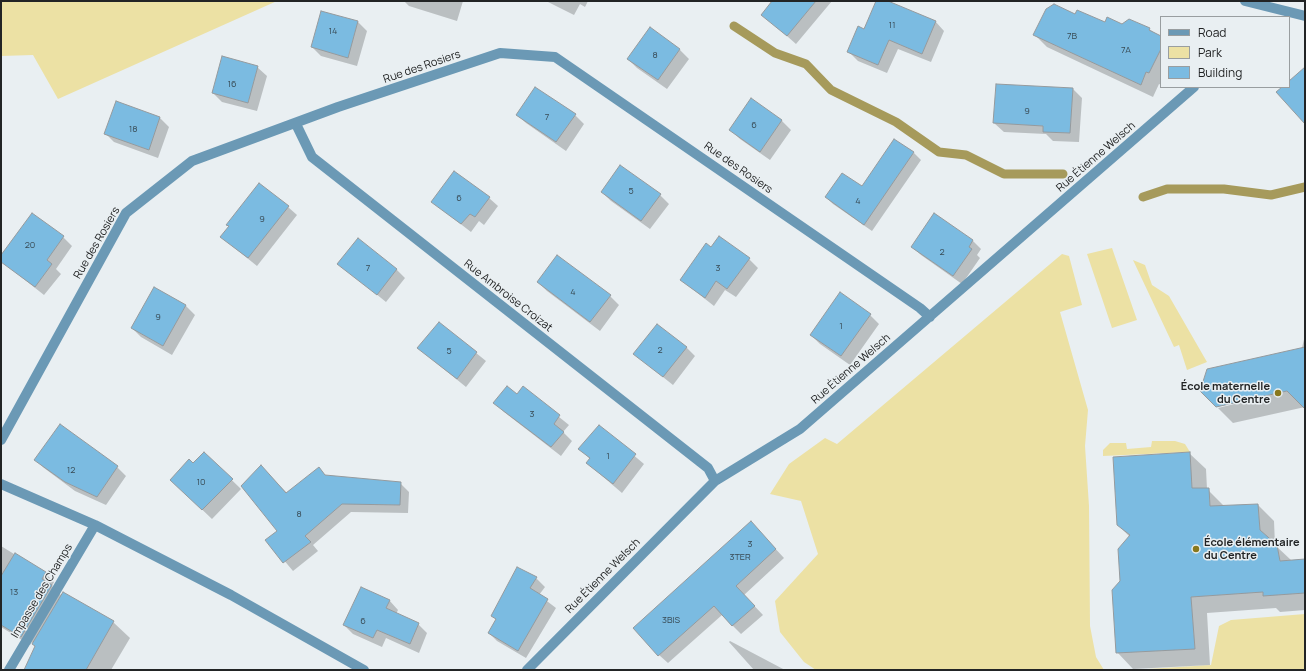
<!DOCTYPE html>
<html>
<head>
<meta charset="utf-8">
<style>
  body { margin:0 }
  #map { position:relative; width:1306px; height:671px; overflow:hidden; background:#e9eff2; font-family:Manrope,sans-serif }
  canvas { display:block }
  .frame { position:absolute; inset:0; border:2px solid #222425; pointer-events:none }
  .legend { position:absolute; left:1160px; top:16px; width:130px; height:72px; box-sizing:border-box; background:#e9eff2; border:1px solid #999ea0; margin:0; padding:5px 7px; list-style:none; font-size:12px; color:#222425 }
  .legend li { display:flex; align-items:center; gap:8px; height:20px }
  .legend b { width:20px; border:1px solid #999ea0 }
</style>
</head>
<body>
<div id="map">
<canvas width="1306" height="671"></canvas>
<div class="frame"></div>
<ul class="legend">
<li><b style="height:5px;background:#6b99b5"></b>Road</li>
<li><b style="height:11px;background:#ece1a4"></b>Park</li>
<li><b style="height:11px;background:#7bbbe1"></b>Building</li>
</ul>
</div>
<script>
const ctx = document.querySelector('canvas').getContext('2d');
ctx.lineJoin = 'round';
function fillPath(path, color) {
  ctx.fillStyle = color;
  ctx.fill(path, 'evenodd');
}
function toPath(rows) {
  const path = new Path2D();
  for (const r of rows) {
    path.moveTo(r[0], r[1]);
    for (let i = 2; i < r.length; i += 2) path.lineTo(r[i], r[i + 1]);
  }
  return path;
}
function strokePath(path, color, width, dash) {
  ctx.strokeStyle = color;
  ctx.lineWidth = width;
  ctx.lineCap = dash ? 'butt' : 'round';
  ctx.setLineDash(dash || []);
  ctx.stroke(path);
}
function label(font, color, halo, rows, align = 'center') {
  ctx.font = font + ' Manrope,sans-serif';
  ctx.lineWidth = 3;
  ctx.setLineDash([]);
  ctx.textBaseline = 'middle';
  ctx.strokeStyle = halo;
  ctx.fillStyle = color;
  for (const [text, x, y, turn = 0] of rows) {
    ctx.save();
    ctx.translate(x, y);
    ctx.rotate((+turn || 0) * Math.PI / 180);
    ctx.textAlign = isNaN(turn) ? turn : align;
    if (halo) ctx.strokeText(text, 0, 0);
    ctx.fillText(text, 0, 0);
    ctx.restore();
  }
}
fillPath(toPath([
  [1,1,277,1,58,99,33,55,1,56],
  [1112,248,1137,320,1112,328,1087,254],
  [1062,254,1069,256,1082,305,1060,312,1088,410,1085,446,1089,506,1090,626,1096,657,1104,670,816,670,804,662,780,632,775,601,818,554,801,501,770,494,789,464,825,438,837,444],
  [1133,260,1145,265,1152,285,1169,296,1207,362,1187,370,1179,345,1174,347],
  [1152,441,1175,441,1185,444,1190,452,1103,456,1103,450,1110,443,1126,443,1127,449,1151,447],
  [1305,614,1305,670,1132,670,1211,665,1219,626,1231,620]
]), '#ece1a4');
fillPath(toPath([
  [404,1,463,1,457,21,409,6],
  [546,1,588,1,585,7,580,4,574,15],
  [773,1,832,1,796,44,762,14],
  [882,1,886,1,935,21,944,31,931,62,898,49,887,73,858,61,849,52,865,30],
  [322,12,358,22,367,31,357,66,321,56,312,47],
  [1075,15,1105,24,1149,29,1161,37,1161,85,1159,84,1153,97,1047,47,1035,35],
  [650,28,680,50,689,59,667,89,637,68,628,59],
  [257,67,267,76,257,111,222,102,213,93],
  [1073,89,1082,98,1079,142,1053,141,1046,134,1004,132,994,123],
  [751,100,782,121,791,130,770,160,740,139,731,130],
  [116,102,160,118,169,127,158,158,114,142,105,133],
  [517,115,575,115,584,124,566,151,526,123],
  [914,153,921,160,872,231,833,204,826,197,862,188],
  [602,192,660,195,669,204,650,229,611,201],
  [489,198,498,206,484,225,479,221,471,232,432,202],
  [288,207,297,215,257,266,221,237],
  [935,214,973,241,981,249,977,255,980,258,962,284,921,255,912,247],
  [63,237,72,246,56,269,61,274,44,295,1,261,1,256],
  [720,237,749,259,758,268,736,297,725,290,714,306,681,280,711,248],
  [339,264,396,269,405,278,386,302],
  [538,282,610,296,619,305,600,331,547,291],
  [155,288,186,306,195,315,172,355,141,337,132,328],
  [870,315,879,324,850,365,820,344,811,335],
  [439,323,486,361,466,387,418,348],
  [1305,335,1305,407,1233,423,1218,408,1292,390],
  [686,347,695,356,673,385,634,354],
  [523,388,569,425,563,432,572,441,561,456,504,412,495,403,517,395],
  [599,426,644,464,622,493,587,463,590,459,580,449],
  [204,453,241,489,212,519,171,480,193,465],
  [1189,453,1206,469,1207,489,1225,507,1258,505,1274,521,1275,545,1292,561,1305,560,1305,610,1280,612,1276,608,1207,613,1210,665,1133,669,1117,652,1121,581,1130,537,1118,525],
  [35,459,117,467,126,476,106,505,75,491,44,468],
  [261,466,287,493,319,468,327,477,400,483,409,492,408,513,351,512,313,545,318,551,293,571,267,540,279,531],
  [759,531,784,558,744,595,763,615,741,634,722,615,668,663,659,655],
  [1,546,45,573,54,582,52,586,62,596,63,593,113,622,130,638,111,670,25,670,36,647,32,642,30,645,1,627],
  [536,578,545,587,539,595,556,608,526,658,497,641,489,633,497,620,492,616],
  [389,600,398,610,396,614,418,624,427,633,419,653,386,638,382,647,353,634,344,625],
  [730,641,785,670,754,670,729,642]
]), '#0003');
strokePath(toPath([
  [734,26,775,53,806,64,831,90,896,122,939,152,966,155,1004,174,1063,174],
  [1143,197,1167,189,1224,189,1271,195,1305,187]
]), '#a69a5b', 9);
const building = toPath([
  [772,1,816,1,787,36,761,15,772,1],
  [876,1,888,1,936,21,922,54,889,40,878,65,847,52,858,26,864,29,876,1],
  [1054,4,1075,14,1077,10,1105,22,1107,17,1122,24,1129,19,1150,28,1149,30,1161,36,1161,49,1149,73,1146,72,1141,85,1033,35,1046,9,1054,4],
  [321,11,358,21,348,58,311,47,321,11],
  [650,27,680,49,658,80,627,59,650,27],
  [222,56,258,66,248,103,212,93,222,56],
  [1305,67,1305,124,1276,92,1282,87,1289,87,1289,81,1305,67],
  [996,84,1073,88,1070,133,1043,132,1043,126,993,123,996,84],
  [535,87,576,114,556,142,516,115,535,87],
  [751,98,782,120,760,152,729,130,751,98],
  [116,101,160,117,149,150,104,134,116,101],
  [894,139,914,152,864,225,825,197,842,173,862,186,894,139],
  [620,165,661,194,641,221,601,192,620,165],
  [454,171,490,197,475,217,470,214,461,224,431,202,454,171],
  [259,183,289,206,248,258,220,237,229,226,226,225,259,183],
  [32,213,64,236,47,260,52,264,35,287,1,262,1,255,32,213],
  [934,213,973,240,969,247,972,249,953,276,911,247,934,213],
  [719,236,750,258,727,289,716,281,705,298,680,280,706,243,711,247,719,236],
  [358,238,397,269,377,295,337,264,358,238],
  [557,255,611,295,590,322,537,282,557,255],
  [154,287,186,305,163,346,131,328,154,287],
  [840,292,871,314,841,356,810,335,840,292],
  [439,322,477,352,457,379,417,348,439,322],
  [657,324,687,347,663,377,633,354,657,324],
  [1305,347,1305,409,1287,391,1216,407,1200,391,1207,369,1305,347],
  [507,386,517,394,523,386,560,415,554,424,564,432,551,447,493,403,507,386],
  [60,424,118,466,97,497,65,482,34,460,60,424],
  [599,425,636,454,613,484,586,463,590,458,578,449,599,425],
  [204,452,233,479,202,510,170,480,189,459,193,463,204,452],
  [1190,452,1192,488,1209,488,1210,506,1258,504,1260,530,1277,545,1280,561,1305,559,1305,593,1263,596,1263,592,1191,597,1195,649,1116,653,1112,590,1120,581,1118,549,1130,535,1117,525,1113,457,1190,452],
  [261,465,286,493,319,467,325,475,401,482,400,505,342,504,305,536,311,542,283,563,265,540,277,531,241,486,261,465],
  [751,521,776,549,736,586,755,606,732,626,714,606,658,656,633,628,751,521],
  [15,553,46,572,42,579,52,585,21,637,1,625,1,576,15,553],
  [517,567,537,577,530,588,548,599,518,651,488,633,496,619,491,616,517,567],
  [361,587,390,600,386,608,419,623,410,644,377,630,373,638,343,625,361,587],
  [63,592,114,621,86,670,24,670,35,646,32,644,63,592]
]);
fillPath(building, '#7bbbe1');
strokePath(building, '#959a9d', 1);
strokePath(toPath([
  [1245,1,1305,16],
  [296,124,312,157,708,468,715,481],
  [1,440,126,213,192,161,338,107,500,53,555,57,920,308,930,317],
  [1,484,95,525,231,595,364,670],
  [9,670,95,525],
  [527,670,715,481,800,429,1194,87]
]), '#6b99b5', 10);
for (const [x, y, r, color] of [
  [1278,393,4,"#88781d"],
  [1196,549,4,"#88781d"]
]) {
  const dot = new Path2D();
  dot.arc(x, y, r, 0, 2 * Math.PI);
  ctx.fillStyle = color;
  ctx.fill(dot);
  strokePath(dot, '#e9eff2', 1.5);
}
label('9px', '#384a54', null, [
  ["11",892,25],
  ["14",333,31],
  ["7B",1072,36],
  ["7A",1126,50],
  ["8",655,55],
  ["16",232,84],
  ["9",1027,111],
  ["7",547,117],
  ["6",754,125],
  ["18",133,129],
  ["5",631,191],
  ["6",459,198],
  ["4",858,201],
  ["9",262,219],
  ["20",30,245],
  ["2",942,252],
  ["7",368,268],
  ["3",718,268],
  ["4",573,292],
  ["9",158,317],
  ["1",841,326],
  ["2",660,350],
  ["5",449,351],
  ["3",532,414],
  ["1",608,456],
  ["12",71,470],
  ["10",201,482],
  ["8",299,514],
  ["3",750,544],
  ["3TER",740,557],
  ["13",14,592],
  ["3BIS",671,620],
  ["6",363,621]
]);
label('11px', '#222425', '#e9eff2', [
  ["Rue des Rosiers",422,67,-19],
  ["Rue Étienne Welsch",1096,157,-41],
  ["Rue des Rosiers",738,168,35],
  ["Rue des Rosiers",97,243,-60],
  ["Rue Ambroise Croizat",508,296,38],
  ["Rue Étienne Welsch",851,369,-41],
  ["Rue Étienne Welsch",603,576,-45],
  ["Impasse des Champs",42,591,-59]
]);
label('bold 11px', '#222425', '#e9eff2', [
  ["École maternelle",1270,387],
  ["du Centre",1270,400],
  ["École élémentaire",1204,543,"left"],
  ["du Centre",1204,556,"left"]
], 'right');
</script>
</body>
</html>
